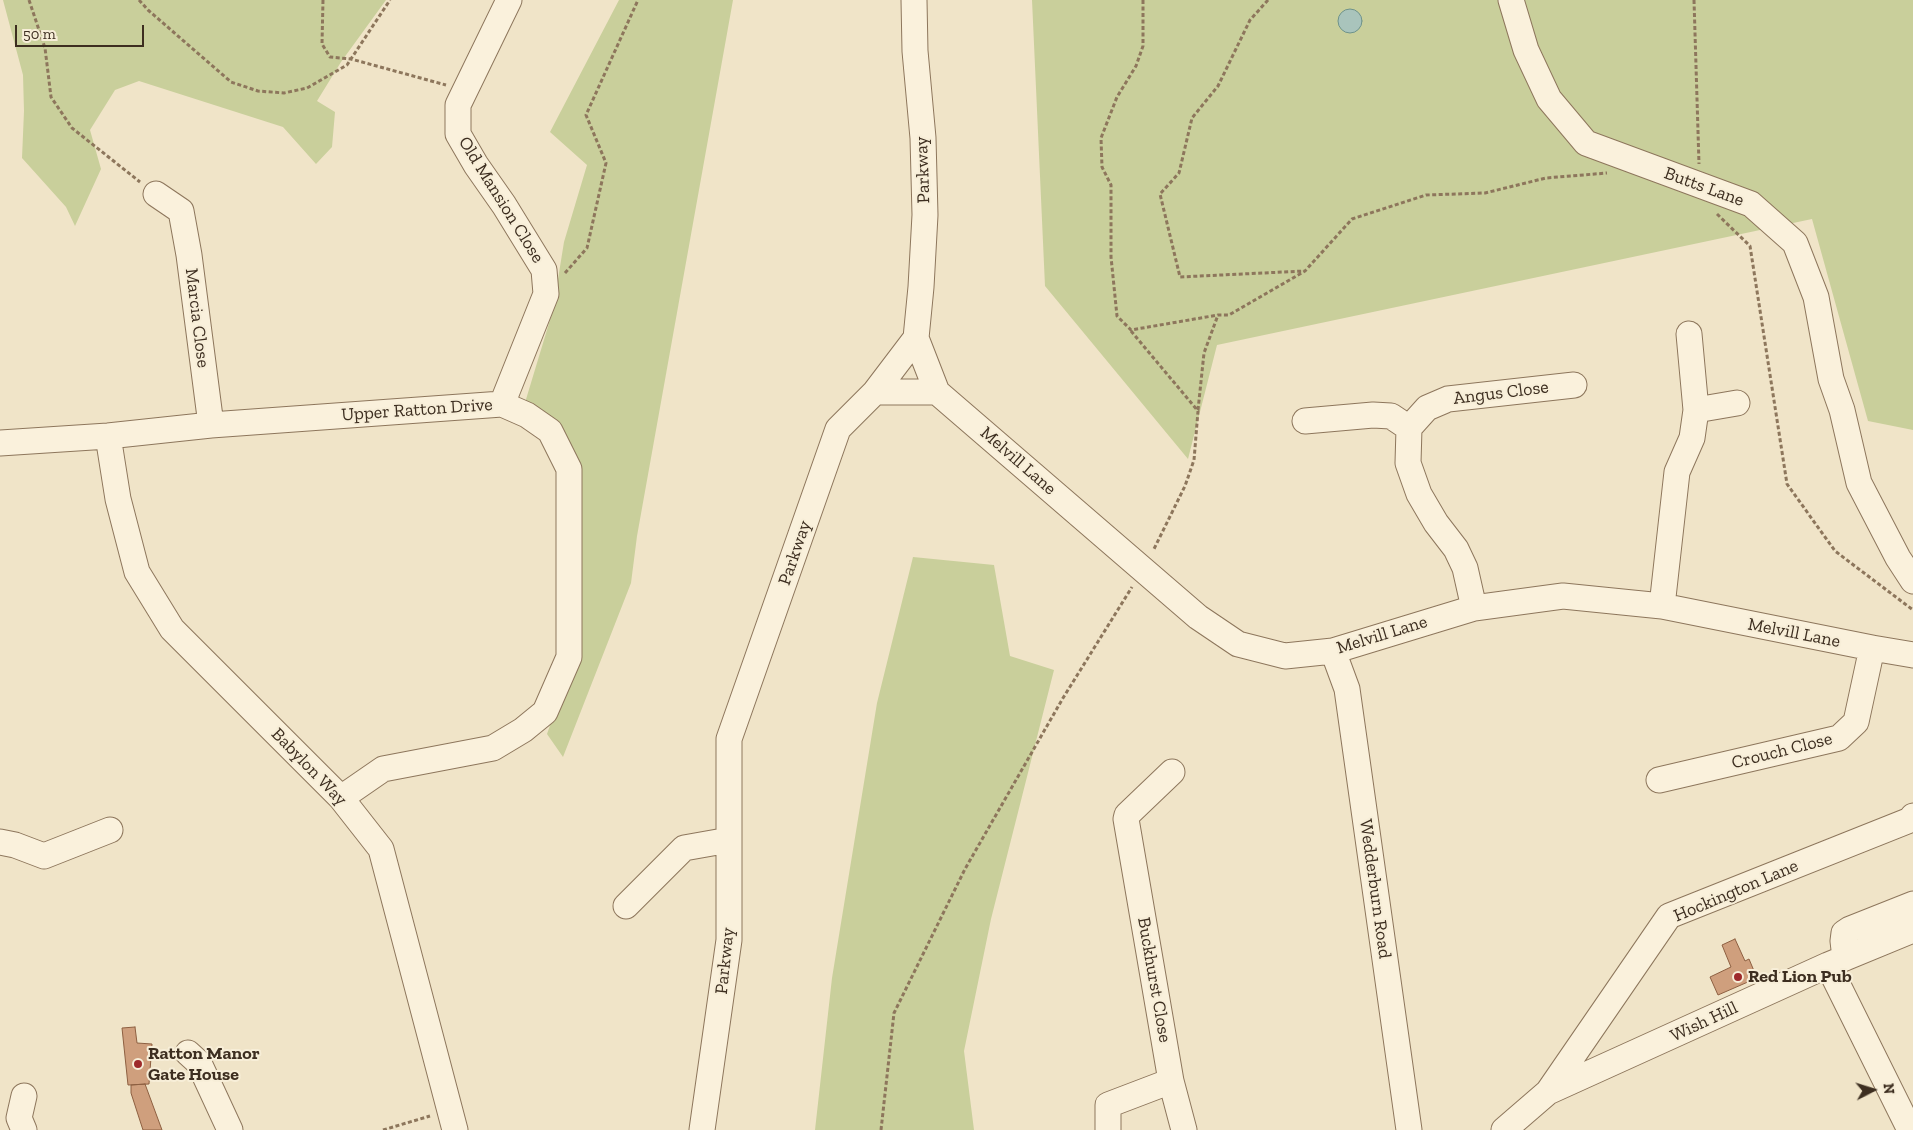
<!DOCTYPE html>
<html>
<head>
<meta charset="utf-8">
<style>
  body { margin:0 }
  #map { position:relative; width:1913px; height:1130px; overflow:hidden; background:#f0e4c8; font-family:"Zilla Slab",serif }
  canvas { display:block }
  .north { position:absolute; left:1848px; top:1065px; width:50px; height:50px; -webkit-text-stroke:4px #f7eed8; paint-order:stroke; rotate:85deg; font-size:14px; font-weight:700; line-height:20px; text-align:center; color:#3d2e20 }
  .north::after { content:''; display:block; margin:auto; width:18px; height:22px; background:#3d2e20; clip-path:polygon(50% 0,100% 100%,50% 72%,0 100%) }
  .scale { position:absolute; left:15px; top:25px; width:129px; height:22px; box-sizing:border-box; border:2px solid #3d2e20; border-top:0; padding-left:6px; font-size:15px; line-height:18px; white-space:nowrap; color:#3d2e20; -webkit-text-stroke:4px #f7eed8; paint-order:stroke }
</style>
</head>
<body>
<div id="map">
<canvas width="1913" height="1130"></canvas>
<div class="north">N</div>
<div class="scale">50 m</div>
</div>
<script>
const ctx = document.querySelector('canvas').getContext('2d');
ctx.lineJoin = 'round';
function fillPath(path, color) {
  ctx.fillStyle = color;
  ctx.fill(path, 'evenodd');
}
function toPath(rows) {
  const path = new Path2D();
  for (const r of rows) {
    if (r.length === 3) {
      path.moveTo(r[0] + r[2], r[1]);
      path.arc(r[0], r[1], r[2], 0, 2 * Math.PI);
      continue;
    }
    path.moveTo(r[0], r[1]);
    for (let i = 2; i < r.length; i += 2) path.lineTo(r[i], r[i + 1]);
  }
  return path;
}
function strokePath(path, color, width, dash) {
  ctx.strokeStyle = color;
  ctx.lineWidth = width;
  ctx.lineCap = dash ? 'butt' : 'round';
  ctx.setLineDash(dash || []);
  ctx.stroke(path);
}
function label(font, color, halo, rows, align = 'center') {
  ctx.font = font + ' "Zilla Slab",serif';
  ctx.lineWidth = 4;
  ctx.setLineDash([]);
  ctx.textBaseline = 'middle';
  ctx.strokeStyle = halo;
  ctx.fillStyle = color;
  for (const [text, x, y, turn = 0] of rows) {
    ctx.save();
    ctx.translate(x, y);
    ctx.rotate((+turn || 0) * Math.PI / 180);
    ctx.textAlign = isNaN(turn) ? turn : align;
    if (halo) ctx.strokeText(text, 0, 0);
    ctx.fillText(text, 0, 0);
    ctx.restore();
  }
}
fillPath(toPath([
  [3,0,386,0,341,62,317,101,335,112,332,147,316,164,283,127,139,81,115,90,90,130,101,169,75,226,66,207,22,158,24,111,23,75],
  [619,0,733,0,637,536,631,583,563,757,547,734,574,657,562,451,524,406,553,310,564,242,587,165,550,132],
  [1032,0,1913,0,1913,430,1868,421,1812,219,1217,345,1188,459,1045,286],
  [913,557,994,565,1010,656,1054,670,991,919,964,1051,974,1130,815,1130,832,978,877,703]
]), '#c9cf9b');
const water = toPath([
  [1350,21,12]
]);
fillPath(water, '#a9c4bc');
strokePath(water, '#6f938a', 1);
const building = toPath([
  [1735,939,1745,961,1749,959,1757,978,1718,995,1710,977,1731,967,1722,945,1735,939],
  [135,1027,137,1043,152,1044,149,1084,128,1085,122,1028,135,1027],
  [145,1084,162,1130,143,1130,131,1093,131,1085,145,1084]
]);
fillPath(building, '#cf9f7d');
strokePath(building, '#8d5f41', 1);
const minor = toPath([
  [1511,0,1526,50,1549,99,1586,143,1751,204,1795,243,1816,297,1831,379,1842,410,1859,483,1898,558,1913,581],
  [156,194,181,211,189,255,211,425],
  [1689,334,1696,410],
  [916,338,937,392,1198,617,1238,644,1285,656,1333,651,1474,608,1563,596,1662,606,1872,648,1913,655],
  [875,392,937,392],
  [502,404,546,294,544,270,504,205,476,165,458,134,458,105,509,0],
  [1305,421,1373,415,1391,416,1409,428],
  [108,436,118,499,137,572,172,629,341,798,381,849,455,1130],
  [0,443,108,436,211,425,502,404,527,415,550,431,569,469,569,657,545,712,523,730,493,748,383,769,341,798],
  [1662,606,1677,472,1692,438,1696,410,1737,403],
  [1474,608,1465,568,1456,549,1436,523,1419,494,1408,463,1409,428,1427,408,1448,399,1574,385],
  [1333,651,1347,689,1409,1130],
  [1172,772,1127,815,1126,819,1171,1081,1184,1130],
  [1659,780,1839,738,1856,722,1872,648],
  [0,842,15,845,44,856,110,830],
  [626,906,684,848,729,840],
  [1845,958,1843,941,1844,933,1850,929,1913,904],
  [1828,965,1910,1130],
  [188,1053,199,1063,230,1130],
  [1548,1092,1669,916,1910,820,1913,816],
  [24,1096,19,1118,24,1130],
  [702,1130,729,940,729,739,838,429,875,392,916,338,921,287,925,215,923,138,915,51,914,0],
  [1108,1130,1108,1105,1171,1081],
  [1504,1130,1548,1092,1828,965,1913,930]
]);
strokePath(minor, '#8d765c', 27);
strokePath(toPath([
  [29,0,45,48,51,97,72,128,140,182],
  [139,0,148,10,231,82,258,91,284,93,307,88,347,65,390,0],
  [323,0,322,44,330,57,351,59,446,85],
  [1143,0,1143,46,1136,66,1117,97,1101,138,1102,167,1111,185,1111,257,1117,316,1131,330,1218,315,1229,315,1305,271,1352,219,1426,195,1485,193,1546,178,1607,173],
  [1268,0,1250,20,1218,86,1192,118,1179,173,1160,194,1180,277,1304,271],
  [1694,0,1699,164],
  [1717,214,1750,246,1787,484,1835,551,1913,610],
  [565,273,587,248,606,163,586,115,638,0],
  [1131,331,1198,411,1194,460,1185,486,1153,551],
  [1198,410,1204,353,1218,315],
  [383,1130,430,1116],
  [881,1130,894,1013,965,869,1063,698,1132,587]
]), '#8d765c', 3, [4, 2.5]);
strokePath(minor, '#faf1dc', 25);
for (const [x, y, r, color] of [
  [1738,977,5,"#9e2a2b"],
  [138,1064,5,"#9e2a2b"]
]) {
  const dot = new Path2D();
  dot.arc(x, y, r, 0, 2 * Math.PI);
  ctx.fillStyle = color;
  ctx.fill(dot);
  strokePath(dot, '#f7eed8', 2);
}
label('18px', '#3d2e20', '#f7eed8', [
  ["Parkway",923,170,-92],
  ["Butts Lane",1704,187,20],
  ["Old Mansion Close",501,200,58],
  ["Marcia Close",197,318,83],
  ["Angus Close",1501,393,-7],
  ["Upper Ratton Drive",417,410,-4],
  ["Melvill Lane",1018,461,41],
  ["Parkway",795,553,-71],
  ["Melvill Lane",1794,633,11],
  ["Melvill Lane",1382,635,-17],
  ["Crouch Close",1782,751,-14],
  ["Babylon Way",309,767,46],
  ["Wedderburn Road",1375,889,82],
  ["Hockington Lane",1736,891,-23],
  ["Parkway",725,961,-84],
  ["Buckhurst Close",1154,980,80],
  ["Wish Hill",1704,1022,-25]
]);
label('bold 18px', '#3d2e20', '#f7eed8', [
  ["Red Lion Pub",1748,977],
  ["Ratton Manor",148,1054],
  ["Gate House",148,1075]
], 'left');
</script>
</body>
</html>
